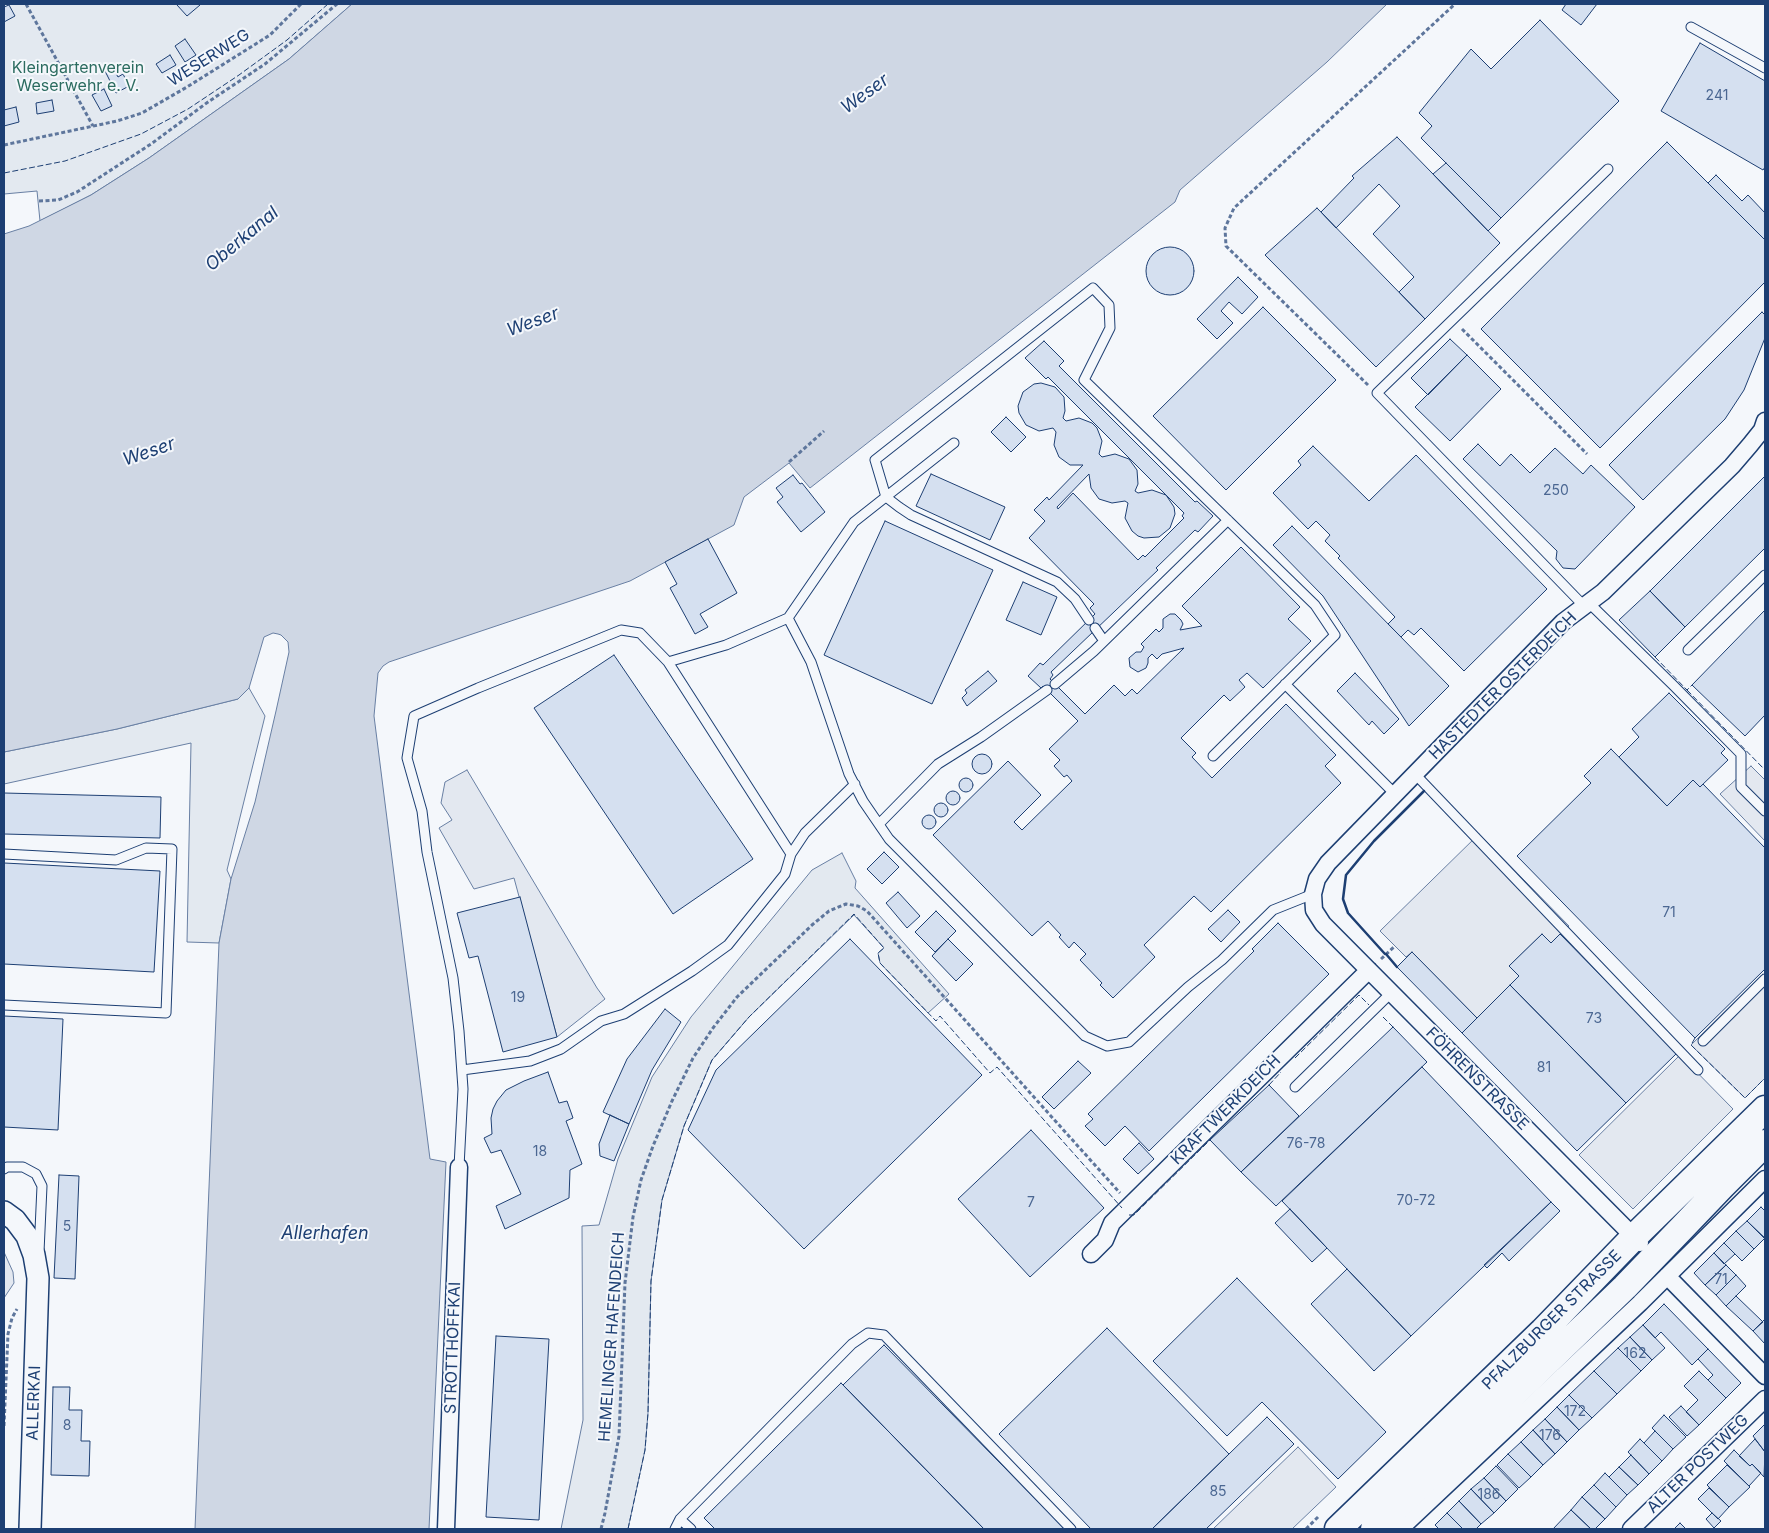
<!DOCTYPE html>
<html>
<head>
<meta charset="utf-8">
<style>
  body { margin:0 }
  #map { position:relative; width:1769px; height:1533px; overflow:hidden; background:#f4f7fb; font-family:Inter,sans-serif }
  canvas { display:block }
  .frame { position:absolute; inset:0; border:5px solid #1d3f73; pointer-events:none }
</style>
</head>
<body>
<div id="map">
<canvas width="1769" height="1533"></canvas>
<div class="frame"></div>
</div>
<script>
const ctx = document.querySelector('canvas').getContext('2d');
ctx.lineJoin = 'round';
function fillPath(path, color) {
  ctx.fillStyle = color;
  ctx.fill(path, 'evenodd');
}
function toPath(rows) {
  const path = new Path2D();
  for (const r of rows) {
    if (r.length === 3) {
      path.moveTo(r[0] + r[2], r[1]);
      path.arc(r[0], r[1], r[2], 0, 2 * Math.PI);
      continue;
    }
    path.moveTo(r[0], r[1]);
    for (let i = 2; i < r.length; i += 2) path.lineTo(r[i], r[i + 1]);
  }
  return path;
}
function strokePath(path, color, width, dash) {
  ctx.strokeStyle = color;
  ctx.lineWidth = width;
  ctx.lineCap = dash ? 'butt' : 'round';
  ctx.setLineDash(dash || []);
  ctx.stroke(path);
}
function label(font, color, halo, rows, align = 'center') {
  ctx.font = font + ' Inter,sans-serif';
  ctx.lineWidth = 4;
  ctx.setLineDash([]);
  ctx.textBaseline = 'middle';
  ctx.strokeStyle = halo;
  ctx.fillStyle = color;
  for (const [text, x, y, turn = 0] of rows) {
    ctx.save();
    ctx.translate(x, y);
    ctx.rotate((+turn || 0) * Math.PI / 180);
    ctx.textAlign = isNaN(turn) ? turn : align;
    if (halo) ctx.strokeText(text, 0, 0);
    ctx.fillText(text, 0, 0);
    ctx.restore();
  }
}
const green = toPath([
  [4,4,352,4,289,59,149,158,91,195,40,221,37,191,4,194,4,4],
  [249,688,265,716,227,870,231,879,219,943,187,942,191,743,4,784,4,752,117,729,238,699,249,688],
  [842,853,856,881,855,888,949,994,928,1013,880,963,878,953,884,948,854,915,749,1017,712,1060,684,1126,662,1200,651,1281,648,1413,645,1450,628,1529,561,1529,583,1420,582,1226,599,1225,618,1159,652,1077,691,1017,812,870,842,853]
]);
fillPath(green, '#e3e9f0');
strokePath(green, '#687fa3', 1);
const parking = toPath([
  [1751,766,1765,780,1765,841,1720,794,1751,766],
  [467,770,597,988,605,999,557,1037,514,878,474,889,439,828,452,820,441,803,445,782,467,770],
  [1479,834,1569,926,1551,943,1542,934,1510,965,1519,976,1477,1018,1412,952,1406,957,1380,931,1479,834],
  [1763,974,1765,976,1765,1078,1745,1098,1691,1045,1763,974],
  [1680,1055,1733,1109,1633,1209,1579,1155,1680,1055],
  [4,1252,13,1272,14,1283,4,1298,4,1252],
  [1298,1447,1336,1487,1292,1529,1213,1529,1298,1447]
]);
fillPath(parking, '#e3e8f0');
strokePath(parking, '#687fa3', 1);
const water = toPath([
  [352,4,1387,4,1327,62,1180,190,1175,202,810,488,789,463,744,497,734,525,630,581,389,662,383,666,378,673,374,716,430,1159,446,1162,429,1529,195,1529,219,943,231,879,255,802,276,711,289,652,288,642,281,635,278,634,273,633,264,637,249,688,238,699,117,729,4,752,4,234,29,226,91,195,149,158,289,59,352,4]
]);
fillPath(water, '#cfd7e4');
strokePath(water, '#687fa3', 1);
const building = toPath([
  [178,4,200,4,200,5,187,16,177,5,178,4],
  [1566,4,1597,4,1581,25,1562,10,1566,4],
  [9,5,15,16,4,22,4,7,9,5],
  [1540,20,1619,101,1501,218,1421,138,1432,126,1419,113,1471,49,1491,69,1540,20],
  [185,39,196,55,185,62,175,46,185,39],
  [1700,43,1765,81,1765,167,1763,170,1661,111,1700,43],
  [170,55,176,65,162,73,156,64,170,55],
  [109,69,110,72,114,70,118,77,123,74,129,86,116,93,105,71,109,69],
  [104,89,112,106,101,111,92,95,104,89],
  [52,100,54,111,37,114,36,103,52,100],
  [16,107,19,122,4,126,4,110,16,107],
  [1397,137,1500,243,1425,319,1399,292,1414,277,1373,234,1400,206,1379,184,1336,228,1321,212,1354,178,1352,176,1397,137],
  [1667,142,1765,240,1765,282,1600,448,1481,329,1667,142],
  [1446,163,1501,218,1488,231,1433,174,1446,163],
  [1716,175,1742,201,1748,195,1765,213,1765,240,1708,183,1716,175],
  [1317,208,1425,319,1376,367,1265,255,1317,208],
  [1170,271,24],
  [1238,277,1258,297,1242,314,1229,302,1221,311,1233,323,1217,339,1197,319,1238,277],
  [1263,307,1336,380,1226,490,1153,416,1263,307],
  [1762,312,1765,315,1765,338,1744,390,1725,419,1643,500,1609,465,1762,312],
  [1450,339,1467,355,1428,395,1411,378,1450,339],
  [1044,341,1064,361,1059,366,1195,502,1197,501,1213,516,1198,532,1195,530,1156,568,1158,570,1051,672,1053,675,1050,679,1085,714,1114,685,1125,696,1132,689,1137,694,1184,648,1162,654,1157,659,1152,654,1148,658,1148,663,1146,668,1138,672,1130,667,1129,658,1136,652,1141,652,1144,647,1141,644,1156,629,1159,632,1163,628,1163,619,1170,614,1175,614,1181,620,1183,624,1180,630,1202,626,1182,606,1241,547,1300,607,1288,619,1311,641,1263,688,1247,673,1239,680,1245,687,1230,701,1224,695,1181,738,1196,753,1192,757,1212,778,1286,704,1336,755,1325,766,1341,783,1211,912,1194,896,1144,945,1155,957,1113,998,1100,985,1102,983,1080,960,1086,954,1074,942,1069,948,1059,937,1061,935,1048,921,1032,936,933,835,1008,761,1041,795,1014,822,1022,830,1072,781,1067,775,1064,777,1054,766,1060,760,1049,749,1078,721,1043,686,1041,688,1028,676,1040,663,1043,665,1095,614,1090,608,1094,604,1029,538,1045,521,1034,510,1047,497,1049,500,1083,465,1070,465,1059,457,1054,445,1056,432,1053,428,1039,431,1026,425,1019,413,1018,406,1023,392,1034,384,1041,383,1055,387,1064,397,1065,411,1063,418,1066,421,1079,418,1092,423,1097,428,1102,441,1099,454,1102,457,1115,454,1129,459,1137,470,1138,484,1135,491,1138,493,1152,490,1166,495,1174,507,1175,514,1170,528,1159,537,1144,538,1138,536,1132,531,1125,518,1128,503,1125,501,1112,503,1099,499,1091,488,1089,474,1057,507,1058,509,1073,493,1138,560,1143,555,1145,557,1184,518,1182,516,1184,513,1048,377,1046,379,1025,358,1044,341],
  [1467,355,1501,389,1450,441,1415,407,1467,355],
  [1006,417,1026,437,1011,452,991,432,1006,417],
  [1478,444,1500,466,1511,454,1530,473,1555,448,1583,474,1591,465,1635,507,1575,569,1563,568,1556,559,1557,551,1463,459,1478,444],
  [1313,446,1369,501,1416,455,1547,589,1464,671,1421,628,1414,635,1408,630,1401,637,1388,624,1395,617,1338,558,1340,556,1325,541,1330,535,1316,521,1308,529,1273,493,1301,465,1298,461,1313,446],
  [931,474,1005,507,990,540,916,506,931,474],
  [793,475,800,484,802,483,825,512,801,532,777,502,783,497,776,488,793,475],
  [1765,476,1765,548,1685,627,1650,591,1765,476],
  [885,521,993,570,932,704,824,655,885,521],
  [1292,526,1449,686,1409,726,1323,596,1273,545,1292,526],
  [708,539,737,593,700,614,708,627,695,634,670,588,677,584,665,562,708,539],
  [1023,582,1057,597,1041,635,1006,620,1023,582],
  [1650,591,1685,627,1655,657,1619,620,1650,591],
  [1765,610,1765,715,1745,736,1692,685,1765,610],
  [614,655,753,859,673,914,534,708,614,655],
  [988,671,997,681,967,706,962,698,967,693,965,690,988,671],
  [1355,673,1399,719,1384,734,1372,721,1369,725,1337,691,1355,673],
  [1669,693,1725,749,1721,753,1728,760,1700,787,1693,780,1667,806,1619,757,1639,737,1632,729,1669,693],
  [1611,749,1667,806,1693,780,1700,787,1703,784,1765,848,1765,969,1695,1038,1517,856,1591,783,1584,776,1611,749],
  [982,764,10],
  [966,785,7],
  [953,798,7],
  [4,793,161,797,160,838,4,834,4,793],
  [941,810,7],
  [929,822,7],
  [884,852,899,867,882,884,867,869,884,852],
  [4,863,160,871,154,972,4,964,4,863],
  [898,892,920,916,907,928,886,903,898,892],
  [520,897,557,1037,503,1052,478,956,469,958,457,913,520,897],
  [1228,910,1240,922,1221,942,1208,929,1228,910],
  [936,911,956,931,935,952,915,932,936,911],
  [1278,923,1329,974,1149,1151,1125,1126,1105,1146,1085,1126,1093,1119,1088,1114,1254,951,1252,949,1278,923],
  [1542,934,1551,943,1560,934,1677,1053,1626,1103,1510,985,1519,976,1509,966,1542,934],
  [850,939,982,1075,804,1249,688,1130,716,1070,850,939],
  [948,939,973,964,956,981,932,956,948,939],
  [1412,952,1477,1018,1462,1033,1397,967,1412,952],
  [1510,985,1626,1103,1577,1151,1462,1033,1510,985],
  [665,1009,681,1022,652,1070,629,1124,603,1112,627,1059,665,1009],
  [4,1016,63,1019,58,1130,4,1127,4,1016],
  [1393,1027,1427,1062,1276,1206,1241,1172,1393,1027],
  [1078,1061,1091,1073,1054,1109,1042,1097,1078,1061],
  [1422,1067,1551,1202,1411,1336,1282,1201,1422,1067],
  [548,1072,559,1103,567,1101,573,1118,566,1121,582,1164,570,1170,569,1198,505,1229,496,1206,521,1194,501,1150,491,1153,484,1138,492,1134,491,1118,493,1109,497,1101,506,1090,524,1081,548,1072],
  [1269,1085,1299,1116,1241,1172,1210,1140,1269,1085],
  [610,1115,629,1124,614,1161,600,1156,599,1144,610,1115],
  [1031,1130,1104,1208,1030,1277,958,1199,1031,1130],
  [1139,1143,1154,1159,1138,1174,1123,1159,1139,1143],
  [59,1175,79,1176,75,1279,54,1278,59,1175],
  [1551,1202,1560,1211,1509,1261,1502,1253,1487,1268,1484,1265,1551,1202],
  [1761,1207,1765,1211,1765,1239,1747,1221,1761,1207],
  [1290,1209,1327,1248,1312,1262,1275,1223,1290,1209],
  [1747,1221,1765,1238,1754,1249,1736,1231,1747,1221],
  [1736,1231,1754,1249,1742,1261,1724,1243,1736,1231],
  [1724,1243,1735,1254,1724,1264,1714,1253,1724,1243],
  [1714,1253,1726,1265,1705,1285,1694,1273,1714,1253],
  [1726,1265,1736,1275,1716,1295,1705,1285,1726,1265],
  [1347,1269,1411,1336,1374,1371,1311,1304,1347,1269],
  [1736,1275,1746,1286,1726,1306,1716,1295,1736,1275],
  [1237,1278,1386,1432,1338,1479,1262,1402,1227,1436,1153,1361,1237,1278],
  [1736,1296,1763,1322,1753,1331,1726,1306,1736,1296],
  [1664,1304,1708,1349,1692,1365,1661,1332,1655,1338,1643,1325,1664,1304],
  [1765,1319,1765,1344,1753,1331,1765,1319],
  [1643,1325,1665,1348,1652,1360,1630,1337,1643,1325],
  [1107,1328,1229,1454,1152,1529,1091,1529,999,1434,1107,1328],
  [496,1336,549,1339,539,1520,486,1517,496,1336],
  [1630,1337,1652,1360,1641,1371,1618,1348,1630,1337],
  [884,1345,1065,1529,984,1529,843,1385,884,1345],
  [1618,1348,1641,1371,1617,1394,1594,1371,1618,1348],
  [1708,1349,1741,1383,1726,1398,1708,1380,1713,1375,1698,1359,1708,1349],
  [1594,1371,1617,1394,1592,1418,1569,1395,1594,1371],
  [1699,1371,1726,1398,1699,1425,1686,1412,1698,1400,1684,1386,1699,1371],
  [841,1383,843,1385,984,1529,715,1529,704,1518,841,1383],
  [53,1387,70,1387,69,1410,82,1410,81,1441,90,1441,89,1476,51,1475,53,1387],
  [1569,1395,1592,1418,1579,1430,1557,1407,1569,1395],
  [1681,1406,1699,1425,1687,1436,1669,1417,1681,1406],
  [1557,1407,1579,1430,1567,1442,1545,1419,1557,1407],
  [1664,1415,1686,1437,1673,1449,1652,1428,1664,1415],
  [1267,1417,1294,1444,1206,1529,1152,1529,1267,1417],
  [1545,1419,1567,1442,1555,1454,1533,1430,1545,1419],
  [1765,1424,1765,1452,1753,1436,1765,1424],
  [1533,1430,1555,1454,1543,1465,1521,1442,1533,1430],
  [1655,1431,1673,1449,1662,1461,1644,1443,1655,1431],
  [1640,1439,1662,1461,1649,1474,1628,1452,1640,1439],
  [1755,1439,1765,1452,1764,1477,1752,1464,1750,1466,1739,1456,1755,1439],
  [1521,1442,1543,1465,1531,1477,1508,1454,1521,1442],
  [1734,1450,1750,1466,1752,1464,1761,1473,1749,1486,1724,1461,1734,1450],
  [1508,1454,1531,1477,1519,1488,1497,1465,1508,1454],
  [1631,1455,1649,1474,1638,1485,1619,1467,1631,1455],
  [1727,1465,1750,1487,1729,1507,1707,1485,1727,1465],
  [1496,1466,1518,1489,1506,1501,1484,1478,1496,1466],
  [1619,1467,1638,1485,1627,1495,1609,1477,1619,1467],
  [1605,1473,1627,1495,1616,1507,1594,1485,1605,1473],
  [1484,1478,1506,1501,1494,1513,1471,1489,1484,1478],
  [1594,1485,1616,1507,1605,1519,1582,1497,1594,1485],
  [1709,1488,1729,1507,1718,1519,1698,1499,1709,1488],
  [1471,1489,1494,1513,1481,1524,1459,1501,1471,1489],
  [1582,1497,1605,1519,1595,1529,1591,1529,1571,1510,1582,1497],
  [1459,1501,1481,1524,1476,1529,1463,1529,1447,1513,1459,1501],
  [1571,1510,1591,1529,1553,1529,1571,1510],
  [1447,1513,1463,1529,1439,1529,1435,1525,1447,1513],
  [1712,1513,1721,1521,1714,1528,1706,1519,1712,1513],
  [1680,1523,1686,1529,1674,1529,1680,1523]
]);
fillPath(building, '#d5e0f0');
strokePath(building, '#1d3f73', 1);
const service = toPath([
  [1691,27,1765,68],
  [1589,603,1674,686,1741,754,1741,787,1765,811],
  [1584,606,1377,393,1608,169],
  [788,618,811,662,849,774,863,801,889,839,1085,1036,1107,1046,1129,1042,1188,987,1222,960,1273,910,1313,894],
  [1089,620,1075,599,1057,582,911,515,899,507,886,497,875,460,1093,288,1109,305,1110,328,1084,380,1315,605,1335,635,1213,756],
  [1095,628,1104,641],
  [1688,650,1765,575],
  [668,662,791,854],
  [1055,684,1094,651,1228,520],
  [1285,684,1395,794],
  [1415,774,1698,1070],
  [879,824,938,764,981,737,1047,690],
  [4,854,116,860,146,848,172,849,166,1013,4,1005],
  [1703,1041,1765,979],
  [462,1070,530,1061,561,1049,601,1021,624,1014,692,971,728,945,785,874,791,854,805,833,855,784],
  [1295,1087,1391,993],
  [459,1167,463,1089,459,1031,453,978,427,852,422,811,407,758,414,716,478,688,621,630,640,633,668,662,726,645,788,618,854,522,954,443],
  [4,1169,7,1167,23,1167,36,1174,42,1186,39,1252],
  [680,1519,691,1529],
  [675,1529,680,1519,852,1344,868,1333,884,1335,1071,1529]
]);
const minor = toPath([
  [1640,1243,1323,924,1314,910,1313,894,1317,879,1328,863,1563,622,1603,592,1732,466,1750,445,1762,430,1765,421],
  [1091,1254,1105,1240,1112,1223,1369,970],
  [1667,1276,1765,1376],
  [446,1529,459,1167],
  [1400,1529,1640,1303,1765,1179],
  [1631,1529,1765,1399]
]);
const tertiary = toPath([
  [4,1212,15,1220,27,1236,34,1255,38,1278,30,1529]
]);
const primary = toPath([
  [1338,1529,1543,1331,1634,1237,1765,1109],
  [1374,1529,1625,1287,1681,1229,1723,1185,1765,1143]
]);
strokePath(service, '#1d3f73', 11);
strokePath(minor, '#1d3f73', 19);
strokePath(tertiary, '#1d3f73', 24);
strokePath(primary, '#1d3f73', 29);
strokePath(toPath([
  [26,4,93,126],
  [4,145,117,121,142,113,187,87,270,35,301,4],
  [39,201,58,200,77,192,151,144,208,102,265,64,337,4],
  [1462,329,1587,454],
  [1368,385,1226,246,1225,228,1234,208,1455,4],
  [789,462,824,431],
  [1381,959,1395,946],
  [4,1426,8,1334,12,1318,17,1309],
  [601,1529,605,1513,619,1436,625,1283,633,1217,641,1180,653,1146,672,1101,693,1058,713,1028,737,997,812,925,829,911,846,904,858,906,867,911,1120,1193],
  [1306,1529,1319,1516]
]), '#5e769c', 3, [4, 2.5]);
strokePath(service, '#f4f7fb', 9);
strokePath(minor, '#f4f7fb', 16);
strokePath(tertiary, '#f4f7fb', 21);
strokePath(primary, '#f4f7fb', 26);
strokePath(toPath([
  [4,173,65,161,141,134,188,109,239,75,287,40,328,4],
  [1655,657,1687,690,1692,685],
  [1687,690,1765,770],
  [1383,1017,1393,1027],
  [1695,1038,1691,1045,1745,1098,1765,1078],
  [1295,1058,1359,995,1369,1005],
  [1269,1085,1281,1072],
  [1129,1215,1134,1215,1210,1140],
  [628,1529,645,1450,648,1413,651,1281,662,1200,684,1126,712,1060,749,1017,854,914,884,948,878,953,880,963,936,1021,940,1016,990,1073,997,1067,1122,1208]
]), '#1d3f73', 1, [6, 2.5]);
strokePath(toPath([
  [1385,954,1348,913,1343,899,1346,875,1374,841,1424,791],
  [1386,954,1397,967]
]), '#1d3f73', 2.5);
label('14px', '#4b6792', null, [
  ["241",1717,96],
  ["250",1556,491],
  ["71",1669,913],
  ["19",518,998],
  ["73",1594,1019],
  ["81",1544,1068],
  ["76-78",1306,1144],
  ["18",540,1152],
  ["70-72",1416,1201],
  ["7",1031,1203],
  ["5",67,1227],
  ["71",1721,1280],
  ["162",1635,1354],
  ["172",1575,1412],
  ["8",67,1426],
  ["176",1550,1436],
  ["85",1218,1492],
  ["186",1489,1495]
]);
label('16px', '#1d3f73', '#f4f7fb', [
  ["WESERWEG",209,58,-32],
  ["HASTEDTER OSTERDEICH",1503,686,-45],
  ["FÖHRENSTRASSE",1477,1079,45],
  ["KRAFTWERKDEICH",1226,1110,-45],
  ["PFALZBURGER STRASSE",1552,1320,-45],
  ["HEMELINGER HAFENDEICH",612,1337,-86],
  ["STROTTHOFFKAI",453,1348,-88],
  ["ALLERKAI",34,1403,-88],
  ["ALTER POSTWEG",1698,1464,-44]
]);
label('16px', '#2c6c60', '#f4f7fb', [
  ["Kleingartenverein",78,68],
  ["Weserwehr e. V.",78,86]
]);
label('italic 18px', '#1d3f73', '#f4f7fb', [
  ["Weser",865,94,-36],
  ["Oberkanal",242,239,-40],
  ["Weser",533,322,-20],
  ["Weser",149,452,-19],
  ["Allerhafen",325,1234]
]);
</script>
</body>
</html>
